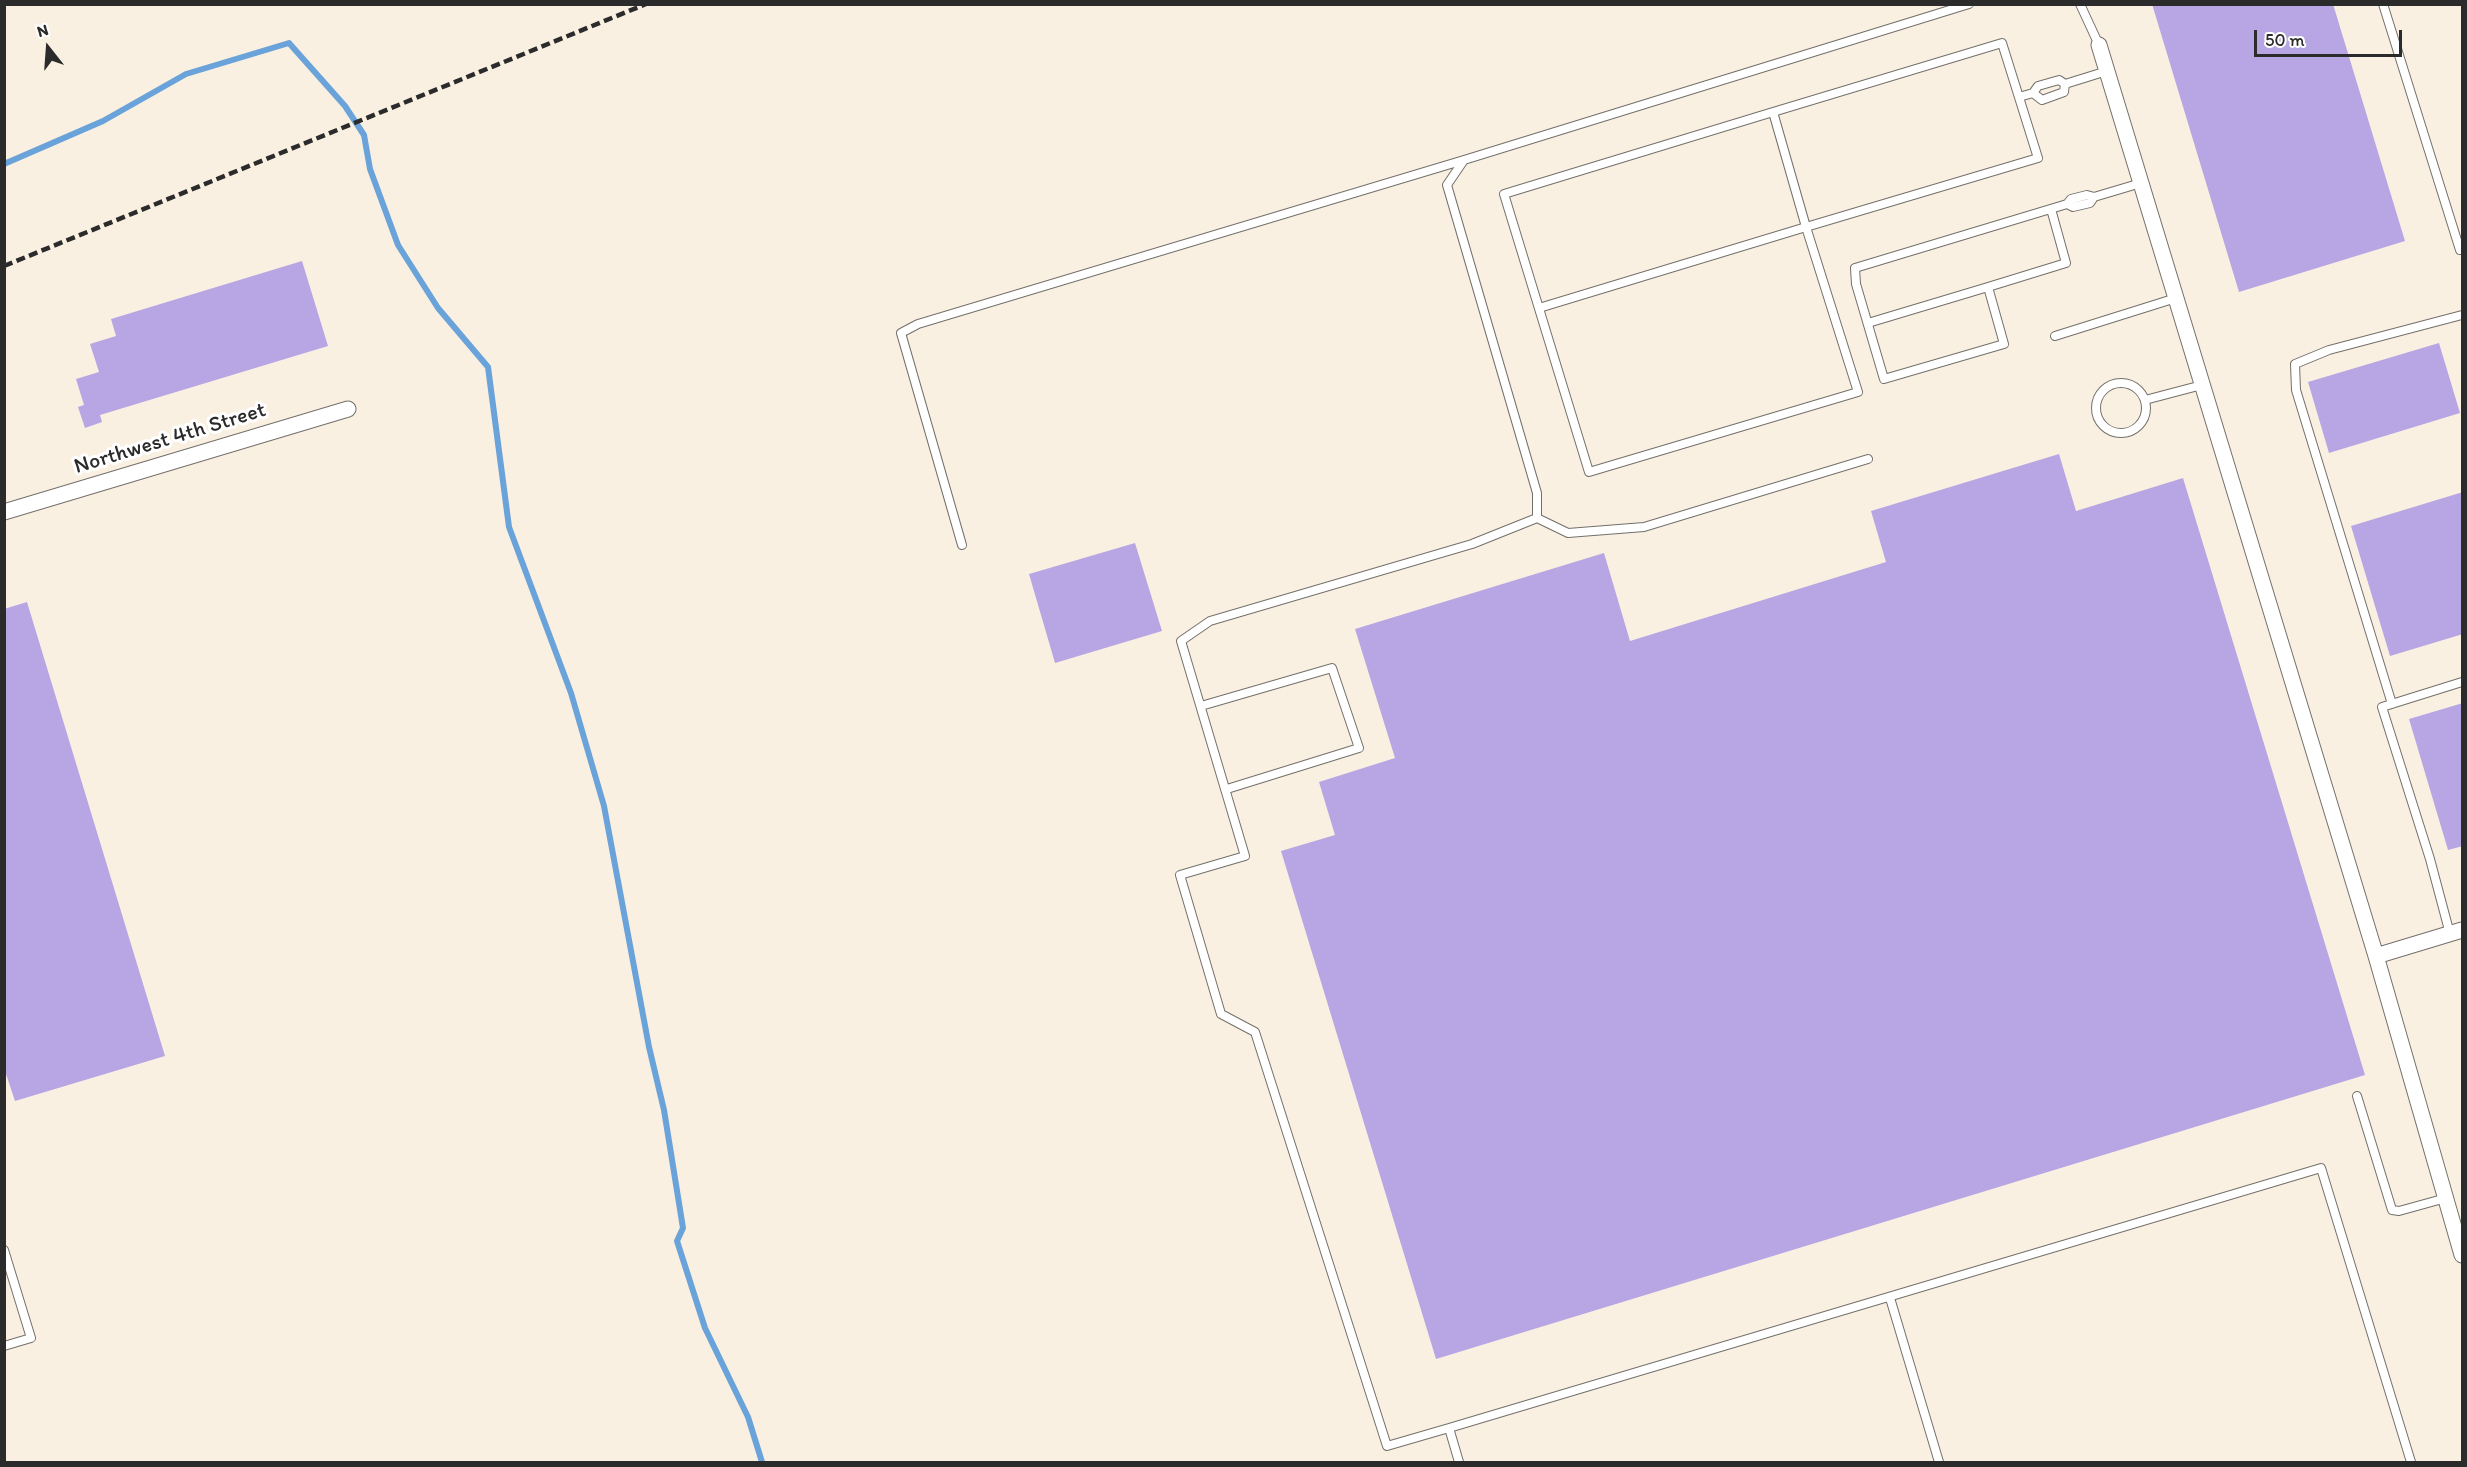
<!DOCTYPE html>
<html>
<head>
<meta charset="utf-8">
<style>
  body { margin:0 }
  #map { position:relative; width:2467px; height:1467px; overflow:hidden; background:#faf0e2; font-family:Itim,sans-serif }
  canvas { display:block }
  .frame { position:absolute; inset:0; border:6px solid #2b2b2b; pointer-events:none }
  .north { position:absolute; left:18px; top:18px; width:60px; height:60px; -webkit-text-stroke:4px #fff; paint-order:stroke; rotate:343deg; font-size:16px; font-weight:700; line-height:24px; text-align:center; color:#2b2b2b }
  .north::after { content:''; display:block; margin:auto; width:21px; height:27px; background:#2b2b2b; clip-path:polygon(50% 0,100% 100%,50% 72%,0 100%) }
  .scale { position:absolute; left:2254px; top:30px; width:148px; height:27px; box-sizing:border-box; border:3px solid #2b2b2b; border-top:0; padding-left:8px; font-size:18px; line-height:21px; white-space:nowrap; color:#2b2b2b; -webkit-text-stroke:4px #fff; paint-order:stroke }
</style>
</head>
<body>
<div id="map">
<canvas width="2467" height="1467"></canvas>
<div class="frame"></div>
<div class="north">N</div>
<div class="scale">50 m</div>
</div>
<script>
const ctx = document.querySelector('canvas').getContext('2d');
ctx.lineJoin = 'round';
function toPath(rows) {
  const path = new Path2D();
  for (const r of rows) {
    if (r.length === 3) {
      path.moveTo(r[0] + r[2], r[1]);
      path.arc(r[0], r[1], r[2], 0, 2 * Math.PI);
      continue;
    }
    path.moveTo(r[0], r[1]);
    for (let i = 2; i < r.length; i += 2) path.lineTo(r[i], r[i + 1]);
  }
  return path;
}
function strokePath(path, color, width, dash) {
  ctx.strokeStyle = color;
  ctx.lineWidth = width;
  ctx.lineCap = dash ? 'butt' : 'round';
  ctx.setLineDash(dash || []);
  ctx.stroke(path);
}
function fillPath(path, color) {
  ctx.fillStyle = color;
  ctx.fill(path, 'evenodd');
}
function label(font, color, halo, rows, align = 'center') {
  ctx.font = font + ' Itim,sans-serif';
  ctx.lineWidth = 6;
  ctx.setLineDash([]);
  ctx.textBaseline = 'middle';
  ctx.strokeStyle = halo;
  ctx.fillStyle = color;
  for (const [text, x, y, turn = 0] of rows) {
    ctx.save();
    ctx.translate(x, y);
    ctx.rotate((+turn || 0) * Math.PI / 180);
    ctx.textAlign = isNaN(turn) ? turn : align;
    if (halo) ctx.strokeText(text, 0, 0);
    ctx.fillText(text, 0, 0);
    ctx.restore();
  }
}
strokePath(toPath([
  [4,164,103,121,186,74,289,43,345,106,364,135,370,169,398,245,438,308,488,367,509,527,571,693,604,806,649,1047,664,1110,683,1228,677,1241,705,1328,748,1417,762,1462]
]), '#6aa3d9', 6);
fillPath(toPath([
  [2152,4,2333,4,2405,241,2239,292],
  [302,261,328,346,100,415,102,422,85,428,78,407,84,405,76,379,99,372,90,344,116,336,111,319],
  [2439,343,2460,413,2329,453,2308,382],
  [2059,454,2076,511,2183,478,2365,1075,1436,1359,1281,851,1335,835,1319,782,1395,758,1355,629,1604,553,1630,641,1886,562,1871,511],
  [2463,492,2463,634,2390,656,2351,526],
  [1135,543,1162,631,1055,663,1029,574],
  [27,602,165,1056,15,1101,4,1068,4,609],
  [2463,703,2463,846,2448,850,2409,719]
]), '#b7a6e3');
const lane = toPath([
  [2080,4,2099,45],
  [2383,4,2460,250,2462,250],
  [2065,84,2107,71],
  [2019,97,2033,93,2038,86,2059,80,2065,84,2064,92,2042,100,2033,93],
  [2094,197,2090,203,2073,207,2067,204,2071,199,2087,195,2094,197,2141,183],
  [1988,287,2066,263,2051,209],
  [1539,308,1806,227,2038,158,2002,43,1773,112,1504,194,1589,472,1858,392,1806,227,1773,112],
  [1868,323,1988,287,2004,344,1884,379,1856,284,1855,268,2067,204],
  [2055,336,2176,298],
  [2121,408,25],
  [2145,400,2202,385],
  [1537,518,1568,533,1644,527,1868,459],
  [962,545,901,333,918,324,1464,160],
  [2392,704,2296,390,2295,364,2329,350,2462,315],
  [1201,706,1332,668,1359,748,1227,789],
  [2450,934,2430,859,2382,707,2462,682],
  [2357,1096,2392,1210,2399,1211,2446,1198],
  [4,1250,31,1338,4,1346],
  [1890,1298,1939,1462],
  [1449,1428,1387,1446,1255,1032,1221,1014,1180,875,1245,856,1181,641,1210,621,1472,544,1537,518,1537,493,1447,185,1464,160,1969,4],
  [1459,1462,1449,1428,2321,1168,2411,1462]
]);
const street = toPath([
  [2099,45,2376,956,2462,1255],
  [4,512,348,409],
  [2376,956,2462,930]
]);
strokePath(lane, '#73706b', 10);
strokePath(street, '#73706b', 17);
strokePath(lane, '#fff', 8);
strokePath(street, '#fff', 15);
strokePath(toPath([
  [4,266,646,4]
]), '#2b2b2b', 4.5, [9, 4.5]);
label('22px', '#2b2b2b', '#fff', [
  ["Northwest 4th Street",170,439,-17]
]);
</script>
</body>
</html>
